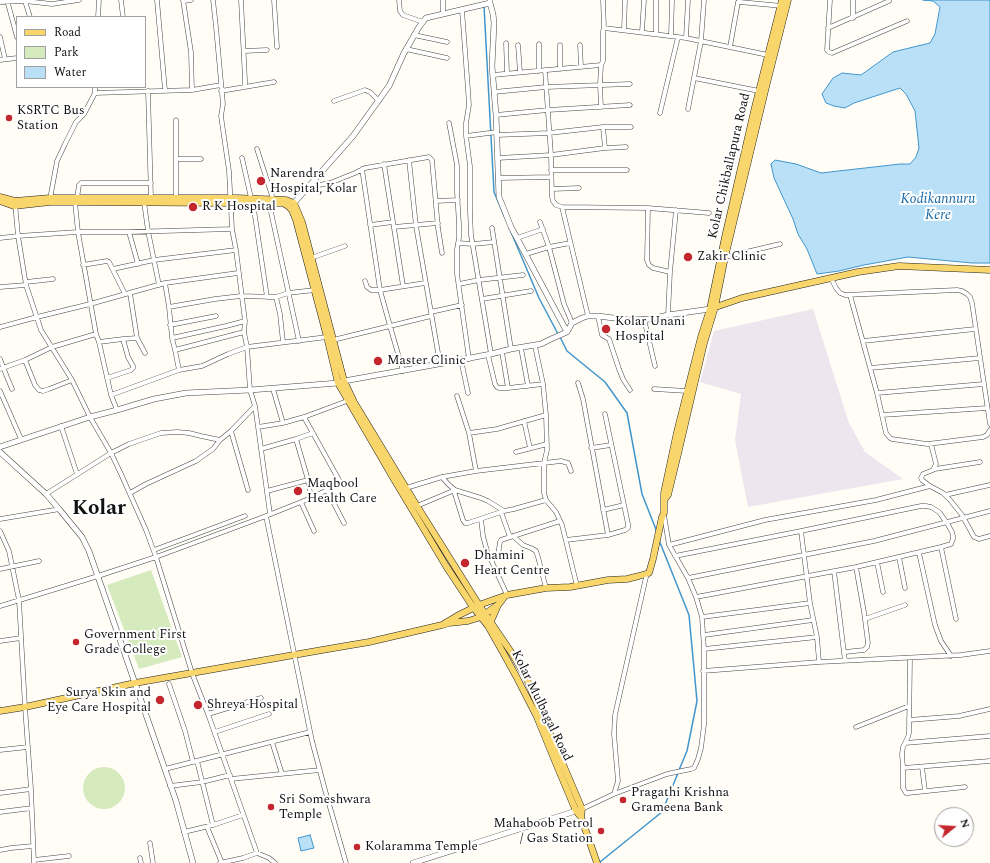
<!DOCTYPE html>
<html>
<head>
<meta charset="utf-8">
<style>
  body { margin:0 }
  #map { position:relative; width:990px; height:863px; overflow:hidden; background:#fffdf5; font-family:Spectral,serif }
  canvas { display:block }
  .legend { position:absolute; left:16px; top:16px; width:130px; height:72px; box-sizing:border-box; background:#fff; border:1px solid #a0a0a0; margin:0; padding:5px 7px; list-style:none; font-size:12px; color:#111 }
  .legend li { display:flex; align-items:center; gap:8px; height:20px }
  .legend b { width:20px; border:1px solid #a0a0a0 }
  .north { position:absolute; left:934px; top:807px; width:40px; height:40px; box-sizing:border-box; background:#fff; border:1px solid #a0a0a0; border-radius:50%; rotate:72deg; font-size:11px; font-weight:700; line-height:16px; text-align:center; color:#111 }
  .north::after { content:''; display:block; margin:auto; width:14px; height:18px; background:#c4262e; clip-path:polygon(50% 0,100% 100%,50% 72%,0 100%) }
</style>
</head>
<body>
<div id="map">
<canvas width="990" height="863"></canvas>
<ul class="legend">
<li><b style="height:5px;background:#f9d66b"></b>Road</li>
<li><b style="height:11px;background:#d5ebbd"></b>Park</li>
<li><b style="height:11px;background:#b9e0f7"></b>Water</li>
</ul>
<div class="north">N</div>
</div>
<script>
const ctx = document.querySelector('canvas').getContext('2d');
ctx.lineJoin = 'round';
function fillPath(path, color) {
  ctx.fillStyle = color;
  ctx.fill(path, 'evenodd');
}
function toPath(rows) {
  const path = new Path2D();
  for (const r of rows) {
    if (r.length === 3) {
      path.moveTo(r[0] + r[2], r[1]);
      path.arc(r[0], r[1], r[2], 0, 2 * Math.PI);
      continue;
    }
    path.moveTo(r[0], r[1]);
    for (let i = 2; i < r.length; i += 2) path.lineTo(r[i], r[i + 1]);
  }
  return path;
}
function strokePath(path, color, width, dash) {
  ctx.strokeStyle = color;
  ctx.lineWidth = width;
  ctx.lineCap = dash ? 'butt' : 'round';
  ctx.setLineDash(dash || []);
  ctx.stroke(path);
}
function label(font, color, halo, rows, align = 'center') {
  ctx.font = font + ' Spectral,serif';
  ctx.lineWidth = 4;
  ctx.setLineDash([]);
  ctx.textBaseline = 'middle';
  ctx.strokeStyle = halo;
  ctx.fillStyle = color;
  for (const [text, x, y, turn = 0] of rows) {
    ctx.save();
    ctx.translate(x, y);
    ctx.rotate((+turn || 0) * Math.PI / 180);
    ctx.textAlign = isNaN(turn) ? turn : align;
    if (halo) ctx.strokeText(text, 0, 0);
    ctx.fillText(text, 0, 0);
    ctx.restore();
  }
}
fillPath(toPath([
  [813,309,849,423,865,452,903,479,748,507,735,440,741,394,700,382,714,331]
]), '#eee6ef');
fillPath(toPath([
  [151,570,182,657,139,669,107,585],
  [104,788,21]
]), '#d5ebbd');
const water = toPath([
  [923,0,990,0,990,263,972,263,908,257,864,265,839,271,817,274,807,249,798,234,793,219,774,178,771,164,775,160,796,164,821,173,900,164,910,164,916,157,919,148,915,111,906,94,900,88,854,103,845,108,834,106,826,103,822,94,833,78,842,73,861,75,893,52,930,43,935,34,940,7,933,1,923,0],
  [310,835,314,848,301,851,298,838,310,835]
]);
fillPath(water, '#b9e0f7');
strokePath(water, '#3f96cf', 1);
strokePath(toPath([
  [484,6,494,192,505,218],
  [511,232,539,298,558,334],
  [560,337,567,351,605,382,627,413,642,494,657,532],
  [659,540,689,615,697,701,687,751,679,770],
  [600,862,662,812,678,773]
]), '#3f96cf', 1.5);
const minor = toPath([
  [7,0,17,37],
  [121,0,123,17],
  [157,0,165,90],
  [183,0,191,52,192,90],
  [213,0,216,27,223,104,221,116,229,171,232,229,236,250,245,321,244,332,247,347,250,390,255,406,258,427,270,514],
  [241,0,245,80,245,87],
  [274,0,277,47],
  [399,0,400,11,403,15,423,22],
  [603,0,604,28],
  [830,0,827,50,829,52,832,53,907,21],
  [25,1,30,17],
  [184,1,191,0],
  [0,2,25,1,52,4,79,0],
  [462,10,468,90,469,105,466,123,466,136,470,166,470,211,471,235,491,354],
  [443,14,443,0],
  [98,17,99,0],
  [853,18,853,0],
  [828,28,889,1],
  [624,30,625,0],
  [642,32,644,0],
  [656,34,656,0],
  [414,35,447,42],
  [671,36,672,0],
  [0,37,5,59],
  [686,38,688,0],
  [506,43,507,73],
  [539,44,539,71],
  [518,45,520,72],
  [560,45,560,69],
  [580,45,581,67],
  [730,47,738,2,740,2,782,6],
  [406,49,447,58],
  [244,51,267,50],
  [0,60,17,58],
  [601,65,600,85,601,107],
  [545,70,551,155,552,197,553,201,556,205,562,207,648,208,709,213],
  [493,75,601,65,603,61,603,31,604,28,686,38,768,55],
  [694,78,759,91],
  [148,91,151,198],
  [221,91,274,82],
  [494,92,546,87,630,84],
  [95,93,192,90,221,85],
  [334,101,365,90,370,92,379,101],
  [688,109,701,41,704,0],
  [660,113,678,37],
  [496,115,548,110,630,105],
  [176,120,176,198],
  [449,123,457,165,457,192,459,224,459,238,457,249,457,274,469,359],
  [603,127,605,148],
  [497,135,549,133,603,127,631,127],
  [466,136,497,132],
  [257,149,273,199],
  [242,158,251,198],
  [498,158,551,155,605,148,626,147],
  [176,159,201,159],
  [409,160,416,226,440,364],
  [384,164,403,286],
  [362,169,380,290,390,326,403,371],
  [551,170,627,170],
  [498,178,551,177],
  [308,187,330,183,355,173,365,168,429,157,432,160,438,228,442,253],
  [552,189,579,188],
  [77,198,79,185,81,183,151,183],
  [50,199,57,161,65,144,76,122,84,114,95,93,95,87],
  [436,201,458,200],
  [75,202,78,232,96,334,99,342,111,395,117,410],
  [144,202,148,231,159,285],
  [15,203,18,236,26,285,41,330,72,380,90,417,111,453,121,474,146,530,156,557,192,673,208,714,257,853,243,858,220,863],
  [253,203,267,297],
  [269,203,299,341],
  [562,207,588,316],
  [648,208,647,260,649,265,653,268,670,272],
  [540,222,549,247,564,304,572,323],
  [370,225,393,222],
  [394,227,438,223],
  [492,228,511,349],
  [129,232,138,264],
  [0,238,18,236,78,232,129,232,232,229],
  [517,238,543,229],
  [458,243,473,244,494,242],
  [526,254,549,247,570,243],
  [725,257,780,244],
  [311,258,345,246],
  [83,265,107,261,109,262,125,294],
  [113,269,154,260,236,250],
  [831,278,836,288,840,293,845,295,957,290,962,291,967,294,970,297,972,303,990,424],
  [365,281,367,287,371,290,380,290,425,283],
  [26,282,53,279],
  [165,283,169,307,172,338,175,350,179,370,202,366,228,354,247,347,327,337],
  [459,284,479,280,523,275],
  [0,287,26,285],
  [130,293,137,338,145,353],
  [850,295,877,393,886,433,890,438,892,439,927,444,936,443,983,437,987,435,990,430],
  [276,297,280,314,283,342],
  [482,299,531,291],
  [169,307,215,299,241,296,276,297,288,293,315,290],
  [431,312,462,305],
  [668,315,670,272,676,210],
  [598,316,602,335,609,339,619,369,623,379,630,390],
  [644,319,655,366],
  [170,325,216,316],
  [0,327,37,317,90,304,165,283,238,273],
  [172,338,226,326,245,321],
  [333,340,431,316],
  [863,341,975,329],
  [99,342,123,339,137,338],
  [535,346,543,384,546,415,547,450,544,463,544,493,546,500,556,512,562,525,577,586],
  [521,348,528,386],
  [175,350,244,332],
  [502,352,508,388],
  [488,355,495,384,497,387,499,388,508,388,543,384],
  [0,359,7,377,12,389],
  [25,360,35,385,39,390,43,391,49,389,72,380],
  [461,360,468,393],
  [870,368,980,358],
  [0,369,25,360,52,347,96,334],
  [107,378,131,370,133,368,133,366,128,357,123,339],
  [578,383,583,399,608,535],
  [273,389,283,423],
  [654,389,687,391],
  [0,391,21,439],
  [877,393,984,384],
  [111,395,179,370],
  [457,396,469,433,476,471],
  [882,415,987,408],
  [524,421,530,448],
  [61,426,77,474],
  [258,427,283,423,304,417,347,401],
  [231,431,248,490],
  [469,433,497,429,546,415],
  [296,439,308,480,311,498],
  [931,444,936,464,933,470,923,474,921,478,922,480,930,486,943,493,950,500,962,515,974,537,979,539,990,536],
  [591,448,611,445],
  [261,449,296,439,313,433],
  [516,452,547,444],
  [935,469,980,462],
  [442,477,448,484,455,490,481,498,488,501,504,511,514,509,546,500],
  [406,488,442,477,476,471,561,461,568,463,571,471],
  [327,490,344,523],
  [267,491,308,480],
  [454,491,463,520,465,523,468,523,504,511],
  [130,493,146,484,196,461,213,449,220,440,231,431,255,406],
  [46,494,111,453,129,444,161,433,177,432,189,433,201,436,220,440],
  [945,495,990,485],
  [301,502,314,531],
  [417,506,455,490],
  [603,510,624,505],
  [501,512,510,537],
  [266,516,312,741,325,790,346,863],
  [0,519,54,510,59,509],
  [481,519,483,536,487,551,507,595],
  [0,531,9,551,19,600,25,707,31,789,34,863],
  [801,531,810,603,817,637,819,662],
  [513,536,523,545,531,548,536,551,538,557,546,588],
  [566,540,608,535,625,530,628,528,628,524,605,414],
  [669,545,765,520,876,500,930,486],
  [154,550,245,516],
  [919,553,935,625,941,641,951,656],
  [675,556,801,531,921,506,926,506,931,507,939,512,947,523,952,532,953,536,953,539,951,544,941,547,956,619],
  [899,557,905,588],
  [491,560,498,555,500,542,501,540,560,521],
  [877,562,883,592],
  [0,569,39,561],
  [834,571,845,661],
  [688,578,874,541,990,511],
  [696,597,856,567,941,547],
  [0,606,98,576,156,557,266,516,311,498,337,485,339,480,304,417],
  [702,617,810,603],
  [865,619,905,605],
  [704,635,813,620],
  [0,641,21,638],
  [704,649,817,637],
  [845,652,864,650,867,647,868,643,864,612,856,567],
  [910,658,909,733,908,737,903,747,902,754,903,768,903,788,906,793,908,793,965,787],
  [703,671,819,662,961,655,990,651],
  [169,684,185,731,193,762],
  [208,714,261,698],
  [909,720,959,716,990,709],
  [856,727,909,706],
  [215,732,269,714],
  [272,742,282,774],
  [905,743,990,736],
  [0,750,28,747],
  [197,761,213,825],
  [922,767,925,791],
  [903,768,990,761],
  [165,769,310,732],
  [231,779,320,770],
  [170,786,202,782,230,775],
  [0,793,31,789],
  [614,794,618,781,614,734,615,715,646,577,648,574],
  [582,809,614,794,667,774,691,769,694,768,698,759,701,748,704,725,704,649,702,617,696,597,688,578,669,545,664,515],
  [0,812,32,808],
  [207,827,222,863],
  [184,832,213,825,243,815],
  [150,843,153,863],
  [0,850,11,848,33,846],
  [257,853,269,858,275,863],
  [140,858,141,863],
  [34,860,69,856]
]);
const tertiary = toPath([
  [490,3,493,14,494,23,492,66,496,115,499,197,511,227,567,332],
  [294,203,353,136,389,86,404,53,419,27,426,18,490,3,490,1],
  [0,447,90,417,117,410,154,399,186,393,250,390,338,383,344,381,444,363,491,354,511,349,541,344,551,339,567,332,572,323,582,318,588,316,598,316,629,320,651,319,668,315,710,309],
  [0,452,46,494,59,509,82,537,89,551,176,801,193,863],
  [413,863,579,810]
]);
const primary = toPath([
  [0,197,15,201,50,198,236,198,286,200,294,203,302,222,344,381,354,402,417,506,479,605,511,652,525,675,582,809,581,817,597,863],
  [0,201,14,206,50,202,75,202,230,203,283,203,288,206,292,210,296,220,327,337,338,383,395,481,446,566,473,607,488,626,505,656,516,676,537,717,555,761,576,811,581,817],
  [713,308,742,298,858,272,899,266,990,270],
  [665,499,668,495,678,454,704,343,715,307,725,257,766,87,788,0],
  [491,621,498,605],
  [442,625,457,616,479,605,507,595,546,588,570,587,608,580,627,579,639,576,649,573,653,559,662,517,664,513,664,493,677,432,701,337,710,309,725,237,755,107,782,0],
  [0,711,25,707,135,683,322,650,369,642,442,625,449,623,468,621,481,617,499,604,505,596]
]);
strokePath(minor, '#444', 5);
strokePath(tertiary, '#444', 6);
strokePath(primary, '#222', 7);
strokePath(minor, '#fff', 4);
strokePath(tertiary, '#fff', 5);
strokePath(primary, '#f9d66b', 6);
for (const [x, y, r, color] of [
  [9,118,4,"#c4262e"],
  [261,181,5,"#c4262e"],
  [193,207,5,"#c4262e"],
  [688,257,5,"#c4262e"],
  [606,329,5,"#c4262e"],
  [378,361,5,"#c4262e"],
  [298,491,5,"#c4262e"],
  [465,563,5,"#c4262e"],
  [76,642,4,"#c4262e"],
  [160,700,5,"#c4262e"],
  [198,705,5,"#c4262e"],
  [623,800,4,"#c4262e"],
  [271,807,4,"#c4262e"],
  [601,831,4,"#c4262e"],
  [357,847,4,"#c4262e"]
]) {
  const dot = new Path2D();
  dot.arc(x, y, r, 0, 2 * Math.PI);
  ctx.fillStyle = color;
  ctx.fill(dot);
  strokePath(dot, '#fff', 1.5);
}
label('13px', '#111', '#fff', [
  ["KSRTC Bus",17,111],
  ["Station",17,126],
  ["Narendra",270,174],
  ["Hospital, Kolar",270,189],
  ["R K Hospital",202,207],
  ["Zakir Clinic",697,257],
  ["Kolar Unani",615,322],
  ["Hospital",615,337],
  ["Master Clinic",387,361],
  ["Maqbool",307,484],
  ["Health Care",307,499],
  ["Dhamini",474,556],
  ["Heart Centre",474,571],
  ["Government First",84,635],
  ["Grade College",84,650],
  ["Surya Skin and",151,693,"right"],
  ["Eye Care Hospital",151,708,"right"],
  ["Shreya Hospital",207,705],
  ["Pragathi Krishna",631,793],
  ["Grameena Bank",631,808],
  ["Sri Someshwara",279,800],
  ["Temple",279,815],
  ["Mahaboob Petrol",593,824,"right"],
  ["/ Gas Station",593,839,"right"],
  ["Kolaramma Temple",365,847]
], 'left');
label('13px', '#111', '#fff', [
  ["Kolar Chikballapura Road",730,166,-77],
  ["Kolar Mulbagal Road",541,706,64]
]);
label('italic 14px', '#1768a6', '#fff', [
  ["Kodikannuru",938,200],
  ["Kere",938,216]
]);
label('bold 21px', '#111', '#fff', [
  ["Kolar",99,510]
]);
</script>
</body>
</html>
